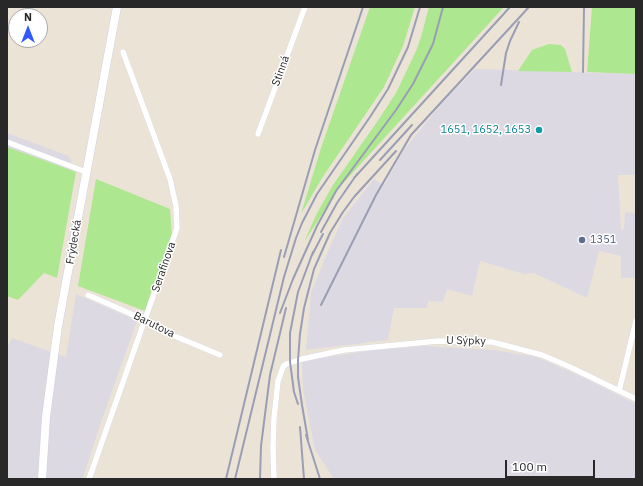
<!DOCTYPE html>
<html>
<head>
<meta charset="utf-8">
<style>
  body { margin:0 }
  #map { position:relative; width:643px; height:486px; overflow:hidden; background:#ece3d7; font-family:"IBM Plex Sans",sans-serif }
  canvas { display:block }
  .frame { position:absolute; inset:0; border:8px solid #282828; pointer-events:none }
  .north { position:absolute; left:8px; top:8px; width:40px; height:40px; box-sizing:border-box; background:#fff; border:1px solid #a9a9a9; border-radius:50%; rotate:0deg; font-size:11px; font-weight:700; line-height:16px; text-align:center; color:#282828 }
  .north::after { content:''; display:block; margin:auto; width:14px; height:18px; background:#3159ff; clip-path:polygon(50% 0,100% 100%,50% 72%,0 100%) }
  .scale { position:absolute; left:505px; top:460px; width:90px; height:18px; box-sizing:border-box; border:2px solid #282828; border-top:0; padding-left:5px; font-size:12px; line-height:14px; white-space:nowrap; color:#282828; -webkit-text-stroke:3px #fff; paint-order:stroke }
</style>
</head>
<body>
<div id="map">
<canvas width="643" height="486"></canvas>
<div class="frame"></div>
<div class="north">N</div>
<div class="scale">100 m</div>
</div>
<script>
const ctx = document.querySelector('canvas').getContext('2d');
ctx.lineJoin = 'round';
function fillPath(path, color) {
  ctx.fillStyle = color;
  ctx.fill(path, 'evenodd');
}
function toPath(rows) {
  const path = new Path2D();
  for (const r of rows) {
    path.moveTo(r[0], r[1]);
    for (let i = 2; i < r.length; i += 2) path.lineTo(r[i], r[i + 1]);
  }
  return path;
}
function strokePath(path, color, width, dash) {
  ctx.strokeStyle = color;
  ctx.lineWidth = width;
  ctx.lineCap = dash ? 'butt' : 'round';
  ctx.setLineDash(dash || []);
  ctx.stroke(path);
}
function label(font, color, halo, rows, align = 'center') {
  ctx.font = font + ' "IBM Plex Sans",sans-serif';
  ctx.lineWidth = 3;
  ctx.setLineDash([]);
  ctx.textBaseline = 'middle';
  ctx.strokeStyle = halo;
  ctx.fillStyle = color;
  for (const [text, x, y, turn = 0] of rows) {
    ctx.save();
    ctx.translate(x, y);
    ctx.rotate((+turn || 0) * Math.PI / 180);
    ctx.textAlign = isNaN(turn) ? turn : align;
    if (halo) ctx.strokeText(text, 0, 0);
    ctx.fillText(text, 0, 0);
    ctx.restore();
  }
}
fillPath(toPath([
  [475,69,636,74,636,175,618,175,621,230,624,229,625,212,636,213,636,278,621,278,621,256,599,251,587,298,534,273,524,274,480,261,472,296,447,289,443,302,428,301,427,308,394,308,388,340,306,350,311,293,328,251,343,218,374,179,384,185,403,151,443,102],
  [7,133,69,156,76,172,7,147],
  [76,294,137,321,100,425,83,478,82,479,41,479,34,477,33,479,7,479,7,348,12,338,66,357],
  [424,346,494,350,537,357,582,377,636,404,636,479,334,479,315,450,303,390,302,361,373,350]
]), '#dcd9e3');
fillPath(toPath([
  [370,7,415,7,403,46,384,87,322,178,301,214,321,148],
  [429,7,504,7,336,191,327,207,304,242,317,213,333,185,377,122,396,93,416,51,421,37],
  [592,7,636,7,636,74,587,72],
  [549,44,561,45,565,49,572,72,518,71,532,50],
  [7,147,76,172,57,278,44,273,18,300,7,296],
  [96,179,170,209,172,236,145,311,78,286]
]), '#ade78f');
const minor = toPath([
  [258,134,305,7],
  [7,142,86,172],
  [88,295,145,320,153,327,220,355],
  [619,391,636,321],
  [89,479,177,228,176,206,170,179,123,52],
  [274,479,273,447,274,418,278,381,283,367,286,364,302,359,344,350,438,341,492,342,542,355,570,367,636,399]
]);
const secondary = toPath([
  [42,479,46,417,58,326,117,7]
]);
strokePath(minor, '#cdd1e2', 6);
strokePath(secondary, '#cdd1e2', 9);
strokePath(minor, '#fff', 5.5);
strokePath(secondary, '#fff', 8);
strokePath(toPath([
  [583,72,584,7],
  [501,85,506,53,510,41,519,22],
  [380,160,412,125],
  [354,178,510,7],
  [321,232,337,203,357,174],
  [284,257,315,150,363,7],
  [311,257,323,234],
  [321,305,376,195,411,135,529,7],
  [280,313,293,279,317,226,336,191,396,110,413,84,433,44,443,7],
  [298,404,294,392,290,362,290,333,298,292,313,252],
  [300,427,304,479],
  [306,435,320,479],
  [308,440,302,405,298,377,298,360,300,334,304,308,314,269,330,233,343,212,354,197,396,151],
  [226,479,281,250],
  [235,479,284,277,296,238,302,223,317,194,370,117,388,89,408,47,420,7],
  [260,479,261,446,270,375,286,308]
]), '#9a9eb4', 2);
for (const [x, y, r, color] of [
  [539,130,4,"#0f9aa8"],
  [582,240,4,"#5c6f8a"]
]) {
  const dot = new Path2D();
  dot.arc(x, y, r, 0, 2 * Math.PI);
  ctx.fillStyle = color;
  ctx.fill(dot);
  strokePath(dot, '#fff', 1.5);
}
label('11px', '#282828', '#fff', [
  ["Stinná",281,71,-70],
  ["Frýdecká",74,242,-80],
  ["Serafinova",164,267,-71],
  ["Barutova",154,325,26],
  ["U Sýpky",466,341,1]
]);
label('11px', '#0d838f', '#fff', [
  ["1651, 1652, 1653",531,130]
], 'right');
label('11px', '#4e5e75', '#fff', [
  ["1351",590,240]
], 'left');
</script>
</body>
</html>
